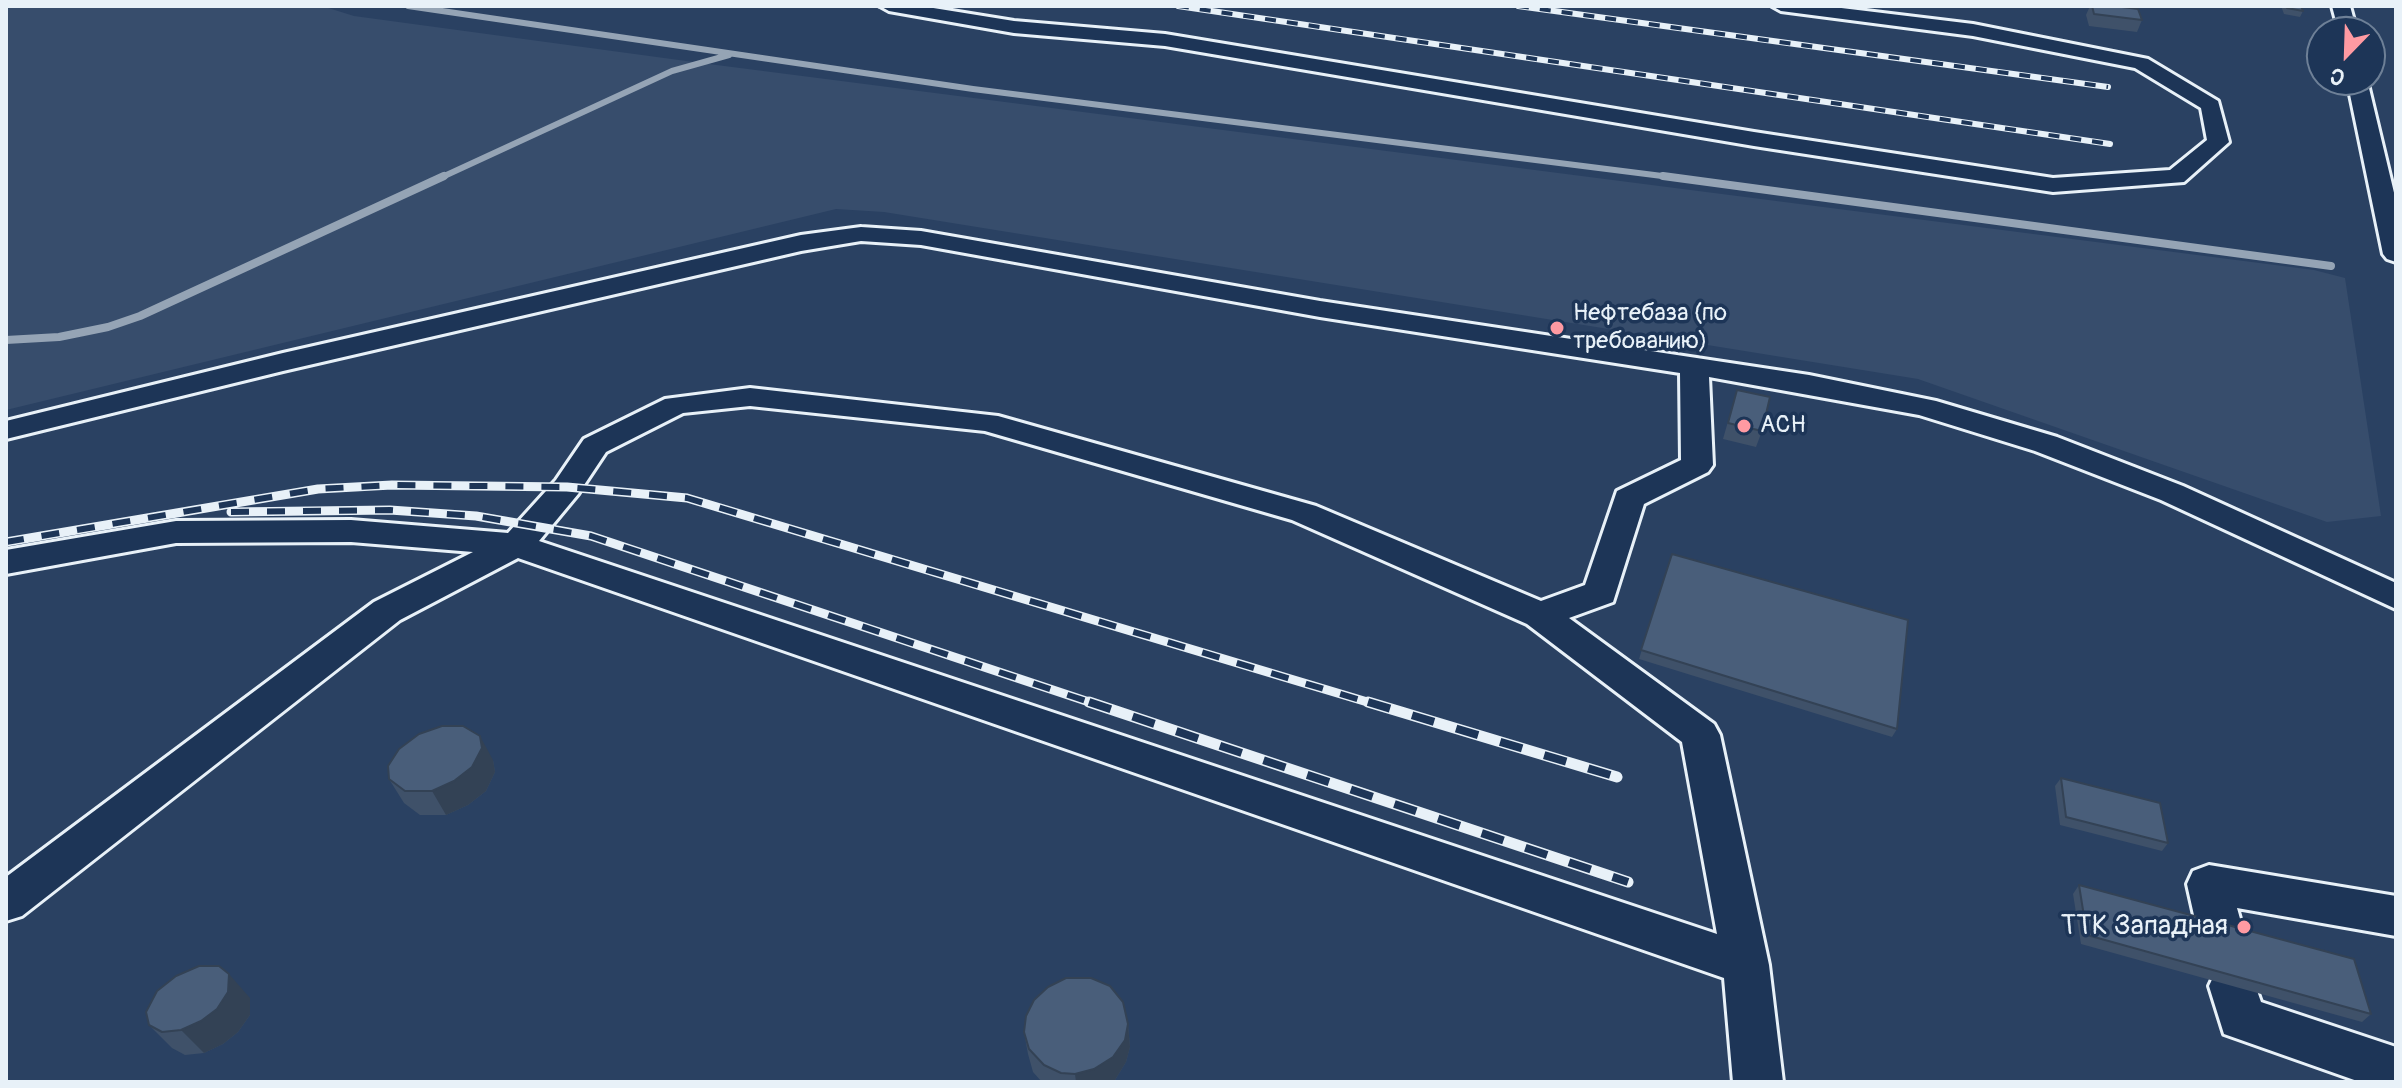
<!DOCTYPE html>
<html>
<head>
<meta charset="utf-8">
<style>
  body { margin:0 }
  #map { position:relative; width:2402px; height:1088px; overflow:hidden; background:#1d3557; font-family:Pangolin,sans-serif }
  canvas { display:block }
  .frame { position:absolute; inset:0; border:8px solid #e8f1f8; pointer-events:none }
  .north { position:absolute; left:2306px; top:16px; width:80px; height:80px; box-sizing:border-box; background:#1d3557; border:2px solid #6e8097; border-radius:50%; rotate:203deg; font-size:22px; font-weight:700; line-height:32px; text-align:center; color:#e8f1f8 }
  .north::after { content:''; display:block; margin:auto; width:28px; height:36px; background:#ff9aa2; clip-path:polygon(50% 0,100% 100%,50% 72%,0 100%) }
</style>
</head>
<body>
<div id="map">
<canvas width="2402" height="1088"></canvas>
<div class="frame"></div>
<div class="north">С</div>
</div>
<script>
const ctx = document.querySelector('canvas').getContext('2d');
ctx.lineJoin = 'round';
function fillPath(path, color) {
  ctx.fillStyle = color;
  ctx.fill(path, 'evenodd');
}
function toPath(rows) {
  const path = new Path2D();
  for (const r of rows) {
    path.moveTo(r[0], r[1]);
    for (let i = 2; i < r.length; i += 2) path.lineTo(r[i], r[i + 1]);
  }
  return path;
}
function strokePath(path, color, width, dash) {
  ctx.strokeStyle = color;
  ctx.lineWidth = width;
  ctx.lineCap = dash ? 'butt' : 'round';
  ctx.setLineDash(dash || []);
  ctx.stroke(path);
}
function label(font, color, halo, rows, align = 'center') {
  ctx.font = font + ' Pangolin,sans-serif';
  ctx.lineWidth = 7;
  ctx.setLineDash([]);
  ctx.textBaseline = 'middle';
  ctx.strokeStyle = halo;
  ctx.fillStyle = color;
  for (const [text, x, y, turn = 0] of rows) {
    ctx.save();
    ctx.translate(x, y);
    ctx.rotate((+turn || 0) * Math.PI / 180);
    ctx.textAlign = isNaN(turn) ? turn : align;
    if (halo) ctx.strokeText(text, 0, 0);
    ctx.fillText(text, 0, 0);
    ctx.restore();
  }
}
fillPath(toPath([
  [6,6,2396,6,2396,1082,6,1082],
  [2322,32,2370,32,2370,80,2322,80]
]), '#2a4162');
fillPath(toPath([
  [6,6,322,6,354,16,701,63,2314,270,2345,278,2381,516,2327,522,1918,379,884,212,836,209,6,410]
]), '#374d6c');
strokePath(toPath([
  [408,6,973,89,1678,178],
  [440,178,672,71,729,55]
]), '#95a4b5', 6);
strokePath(toPath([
  [1663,176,2331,266],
  [6,340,59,337,108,327,140,316,444,176]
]), '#95a4b5', 8);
const minor = toPath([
  [880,6,921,6,1014,21,1165,34,1754,132,2053,178,2170,170,2207,140,2201,108,2135,68,1973,36,1781,11,1772,6,1825,6,1973,24,2148,59,2218,101,2229,142,2184,182,2053,192,1754,146,1165,46,1014,33,889,11,880,6],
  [2332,6,2350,6,2357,32,2339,32,2332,6],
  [2347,80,2367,80,2396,201,2396,262,2387,259,2383,254,2347,80],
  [861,227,921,231,1320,301,1809,375,1936,401,2057,437,2183,486,2396,583,2396,609,2161,500,2035,451,1919,415,1709,377,1713,465,1708,472,1644,504,1613,602,1569,618,1714,724,1720,735,1769,965,1783,1082,1733,1082,1724,978,518,558,400,620,22,916,6,921,6,877,374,602,473,552,351,542,176,543,6,574,6,550,176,521,351,520,508,533,556,480,584,439,665,399,750,388,998,416,1316,506,1541,601,1585,585,1617,491,1681,460,1680,373,1320,317,921,245,861,241,801,251,283,371,6,439,6,421,283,353,801,235,861,227],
  [750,406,985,431,1292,520,1527,624,1682,742,1717,934,539,541,578,494,606,452,683,413,750,406],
  [2209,865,2396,896,2396,936,2237,908,2244,933,2237,947,2221,953,2205,947,2198,933,2187,884,2193,871,2209,865],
  [2233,965,2250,971,2261,1002,2396,1047,2396,1082,2360,1082,2224,1034,2209,986,2216,971,2233,965]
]);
strokePath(minor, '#e8f1f8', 6);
fillPath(minor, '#1d3557');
const railFar2 = toPath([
  [1178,6,2110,144],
  [1518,6,2108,87]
]);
const railFar1 = toPath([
  [231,512,390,510,476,516,591,536,1095,704],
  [6,542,318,489,392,485,567,487,687,498,1374,704]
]);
const rail = toPath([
  [1089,702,1628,882],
  [1368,702,1617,777]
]);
strokePath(railFar2, '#e8f1f8', 6);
strokePath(railFar1, '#e8f1f8', 9);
strokePath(rail, '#e8f1f8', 11);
strokePath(railFar2, '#1d3557', 4, [11]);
strokePath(railFar1, '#1d3557', 6, [18]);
strokePath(rail, '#1d3557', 8, [23]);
fillPath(toPath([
  [2090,6,2114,6,2142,20,2137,32,2089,26,2086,15],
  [2281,6,2301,6,2303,11,2300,17,2284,14],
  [1737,390,1762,431,1756,447,1723,439],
  [1672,554,1897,729,1892,737,1639,659],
  [493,760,495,772,486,791,468,805,446,815,420,815,404,803,389,779],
  [2061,778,2168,843,2162,851,2060,825,2055,786],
  [2079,885,2371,1014,2362,1022,2081,944,2073,894],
  [250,998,250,1015,238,1032,223,1044,204,1053,185,1055,172,1048,149,1025],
  [1128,1024,1130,1047,1126,1062,1115,1080,1111,1082,1042,1082,1033,1072,1028,1054,1024,1032]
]), '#3f5169');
fillPath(toPath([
  [480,736,493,760,495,772,486,791,468,805,446,815,432,791],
  [229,974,250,998,250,1015,238,1032,223,1044,204,1053,181,1030],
  [1128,1024,1130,1047,1126,1062,1115,1080,1111,1082,1076,1082,1075,1074]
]), '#334255');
const building = toPath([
  [2092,6,2114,6,2138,9,2142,20,2094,14,2092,6],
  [2286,6,2301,6,2303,11,2287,8,2286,6],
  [1737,390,1770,397,1762,431,1728,423,1737,390],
  [1672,554,1908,620,1897,729,1641,650,1672,554],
  [442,726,463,726,480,736,482,748,472,767,454,781,432,791,405,791,389,779,388,766,399,749,419,734,442,726],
  [2061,778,2160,803,2168,843,2066,817,2061,778],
  [2079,885,2354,959,2371,1014,2087,935,2079,885],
  [199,966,219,966,229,974,228,992,217,1009,201,1021,181,1030,162,1032,149,1025,146,1012,157,991,176,976,199,966],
  [1066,978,1091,978,1110,986,1123,1002,1128,1024,1125,1040,1113,1057,1094,1069,1075,1074,1061,1073,1044,1065,1029,1049,1024,1032,1026,1016,1034,1000,1048,987,1066,978]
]);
fillPath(building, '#495e7a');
strokePath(building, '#334255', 2);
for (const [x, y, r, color] of [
  [1557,328,8,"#ff9aa2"],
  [1744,426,8,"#ff9aa2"],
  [2244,927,8,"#ff9aa2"]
]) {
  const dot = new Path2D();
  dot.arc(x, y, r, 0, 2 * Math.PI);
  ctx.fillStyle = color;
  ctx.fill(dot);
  strokePath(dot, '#1d3557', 3);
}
label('24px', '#e8f1f8', '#1d3557', [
  ["Нефтебаза (по",1573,314],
  ["требованию)",1573,342],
  ["АСН",1760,426]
], 'left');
label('28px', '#e8f1f8', '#1d3557', [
  ["ТТК Западная",2228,927]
], 'right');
</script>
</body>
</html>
